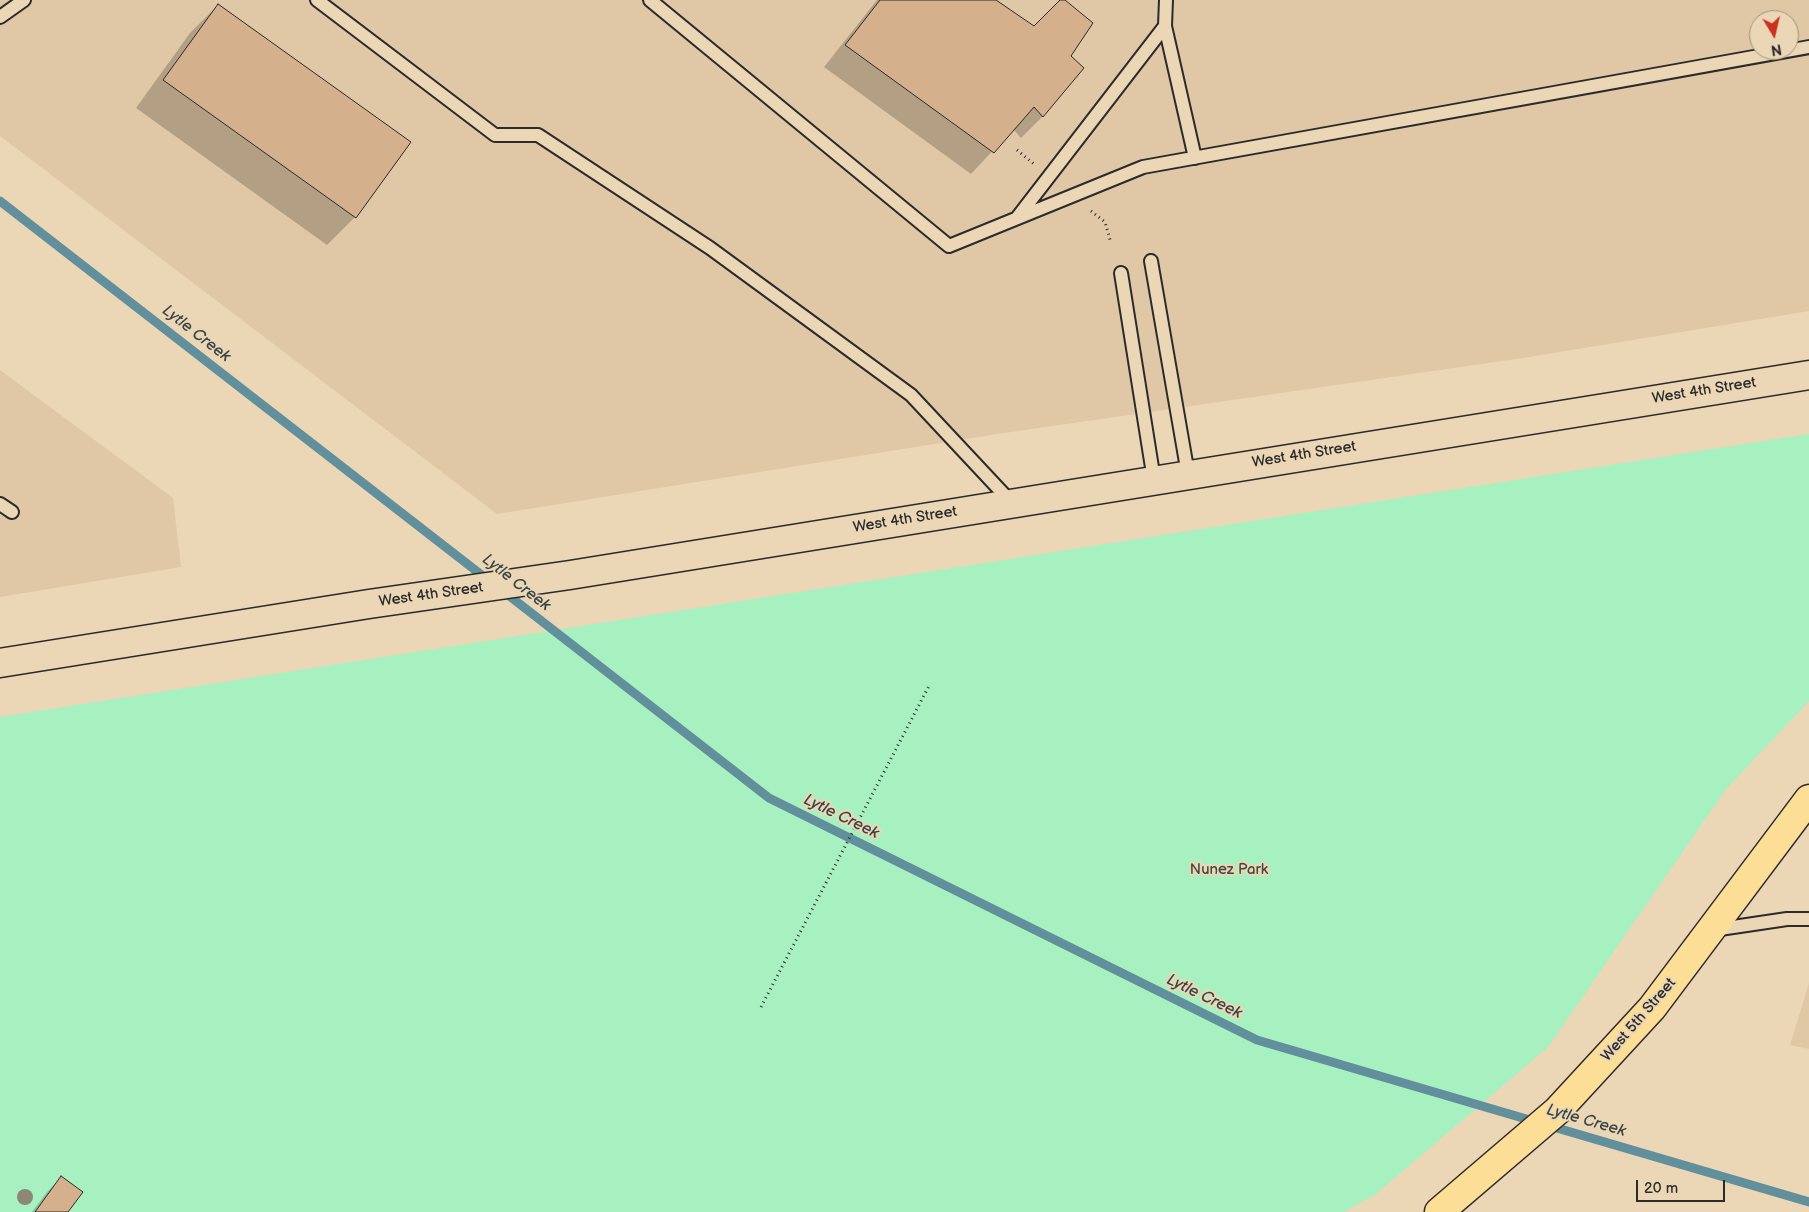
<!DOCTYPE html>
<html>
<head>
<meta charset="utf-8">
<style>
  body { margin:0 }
  #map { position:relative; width:1809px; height:1212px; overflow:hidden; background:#ebd6b5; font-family:"Balsamiq Sans",sans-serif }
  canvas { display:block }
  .north { position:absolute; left:1749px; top:10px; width:50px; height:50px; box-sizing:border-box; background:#ebd6b5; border:1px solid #9e927e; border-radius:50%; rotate:171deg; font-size:14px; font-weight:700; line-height:20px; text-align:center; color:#2b2b2b }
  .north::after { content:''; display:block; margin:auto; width:18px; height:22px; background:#c8321e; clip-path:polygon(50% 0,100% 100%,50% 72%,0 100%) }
  .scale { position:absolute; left:1636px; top:1180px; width:89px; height:22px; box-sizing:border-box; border:2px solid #2b2b2b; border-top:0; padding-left:6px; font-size:15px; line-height:18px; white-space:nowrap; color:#2b2b2b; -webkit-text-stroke:4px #ebd6b5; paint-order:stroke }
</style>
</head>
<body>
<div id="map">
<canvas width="1809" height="1212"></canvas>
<div class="north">N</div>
<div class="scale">20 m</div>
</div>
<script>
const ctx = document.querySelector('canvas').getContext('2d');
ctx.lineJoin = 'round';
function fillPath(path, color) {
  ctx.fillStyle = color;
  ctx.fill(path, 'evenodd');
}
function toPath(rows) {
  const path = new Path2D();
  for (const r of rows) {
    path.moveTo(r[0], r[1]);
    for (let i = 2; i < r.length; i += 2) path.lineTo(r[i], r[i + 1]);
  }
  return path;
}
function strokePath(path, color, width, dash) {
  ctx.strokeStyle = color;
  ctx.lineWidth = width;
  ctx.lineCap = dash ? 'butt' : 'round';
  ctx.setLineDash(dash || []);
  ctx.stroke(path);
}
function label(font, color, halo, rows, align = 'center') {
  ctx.font = font + ' "Balsamiq Sans",sans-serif';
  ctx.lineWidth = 4;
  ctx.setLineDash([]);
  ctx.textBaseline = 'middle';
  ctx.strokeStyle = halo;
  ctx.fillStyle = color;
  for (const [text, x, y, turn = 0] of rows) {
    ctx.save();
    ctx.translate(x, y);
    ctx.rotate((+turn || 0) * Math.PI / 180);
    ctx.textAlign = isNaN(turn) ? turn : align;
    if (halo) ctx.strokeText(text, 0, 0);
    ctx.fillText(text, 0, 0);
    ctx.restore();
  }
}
fillPath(toPath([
  [0,0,1809,0,1809,311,1523,358,997,434,497,514,0,136],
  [1759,20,1789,20,1789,50,1759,50],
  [0,370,173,498,181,567,0,597],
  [1809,983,1809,1049,1790,1045]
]), '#e0c8a6');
fillPath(toPath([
  [1809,434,1809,701,1726,789,1548,1047,1376,1194,1344,1212,0,1212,0,717]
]), '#a7f1c0');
fillPath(toPath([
  [877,0,994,0,1034,28,1064,0,1069,56,1043,116,1021,138,1013,129,971,174,824,67],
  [218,5,409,142,355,217,327,245,136,108,190,33],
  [61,1178,67,1212,32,1212,47,1192]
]), '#0003');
strokePath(toPath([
  [0,201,488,580],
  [503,591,769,798,1257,1040,1809,1202]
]), '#628f9c', 9);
const building = toPath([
  [880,0,996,0,1034,26,1060,0,1065,0,1093,23,1071,56,1084,68,1043,117,1034,107,994,153,845,45,880,0],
  [218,4,411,142,356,218,163,80,218,4],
  [61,1176,83,1192,68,1212,35,1212,61,1176]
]);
fillPath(building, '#d4b08c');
strokePath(building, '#2b2b2b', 1);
const lane = toPath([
  [317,0,495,135,538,135,710,248,911,395,1012,503],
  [650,0,949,246,1143,167,1809,47],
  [1166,0,1165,26,1195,158],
  [0,17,24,0],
  [1017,218,1165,26],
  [1151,261,1188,474],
  [1121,273,1154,480],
  [0,504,12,512],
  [1713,930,1787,919,1809,919]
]);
const secondary = toPath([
  [0,663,369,604,570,575,1809,375]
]);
const primary = toPath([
  [1439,1212,1557,1111,1652,1008,1809,799]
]);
strokePath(lane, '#2b2b2b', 16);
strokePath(secondary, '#2b2b2b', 31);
strokePath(primary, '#2b2b2b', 31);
strokePath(toPath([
  [1017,150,1034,164],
  [1091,211,1105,222,1111,243],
  [761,1007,930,684]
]), '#2b2b2b', 3, [1, 4]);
strokePath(lane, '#ebd6b5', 12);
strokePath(secondary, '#ebd6b5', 28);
strokePath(primary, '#fcde96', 28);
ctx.fillStyle = '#8c8875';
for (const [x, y] of [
  [25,1197]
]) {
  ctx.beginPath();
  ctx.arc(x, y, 8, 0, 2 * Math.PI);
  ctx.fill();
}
label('15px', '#2b2b2b', '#ebd6b5', [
  ["West 4th Street",1704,391,-9],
  ["West 4th Street",1304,455,-9],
  ["West 4th Street",905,520,-9],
  ["West 4th Street",431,595,-8],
  ["West 5th Street",1639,1020,-49]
]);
label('15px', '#3e4941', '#ebd6b5', [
  ["Nunez Park",1229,870]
]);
label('italic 16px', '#394447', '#ebd6b5', [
  ["Lytle Creek",196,334,38],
  ["Lytle Creek",516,583,38],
  ["Lytle Creek",841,817,26],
  ["Lytle Creek",1204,997,26],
  ["Lytle Creek",1586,1121,16]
]);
</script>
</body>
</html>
